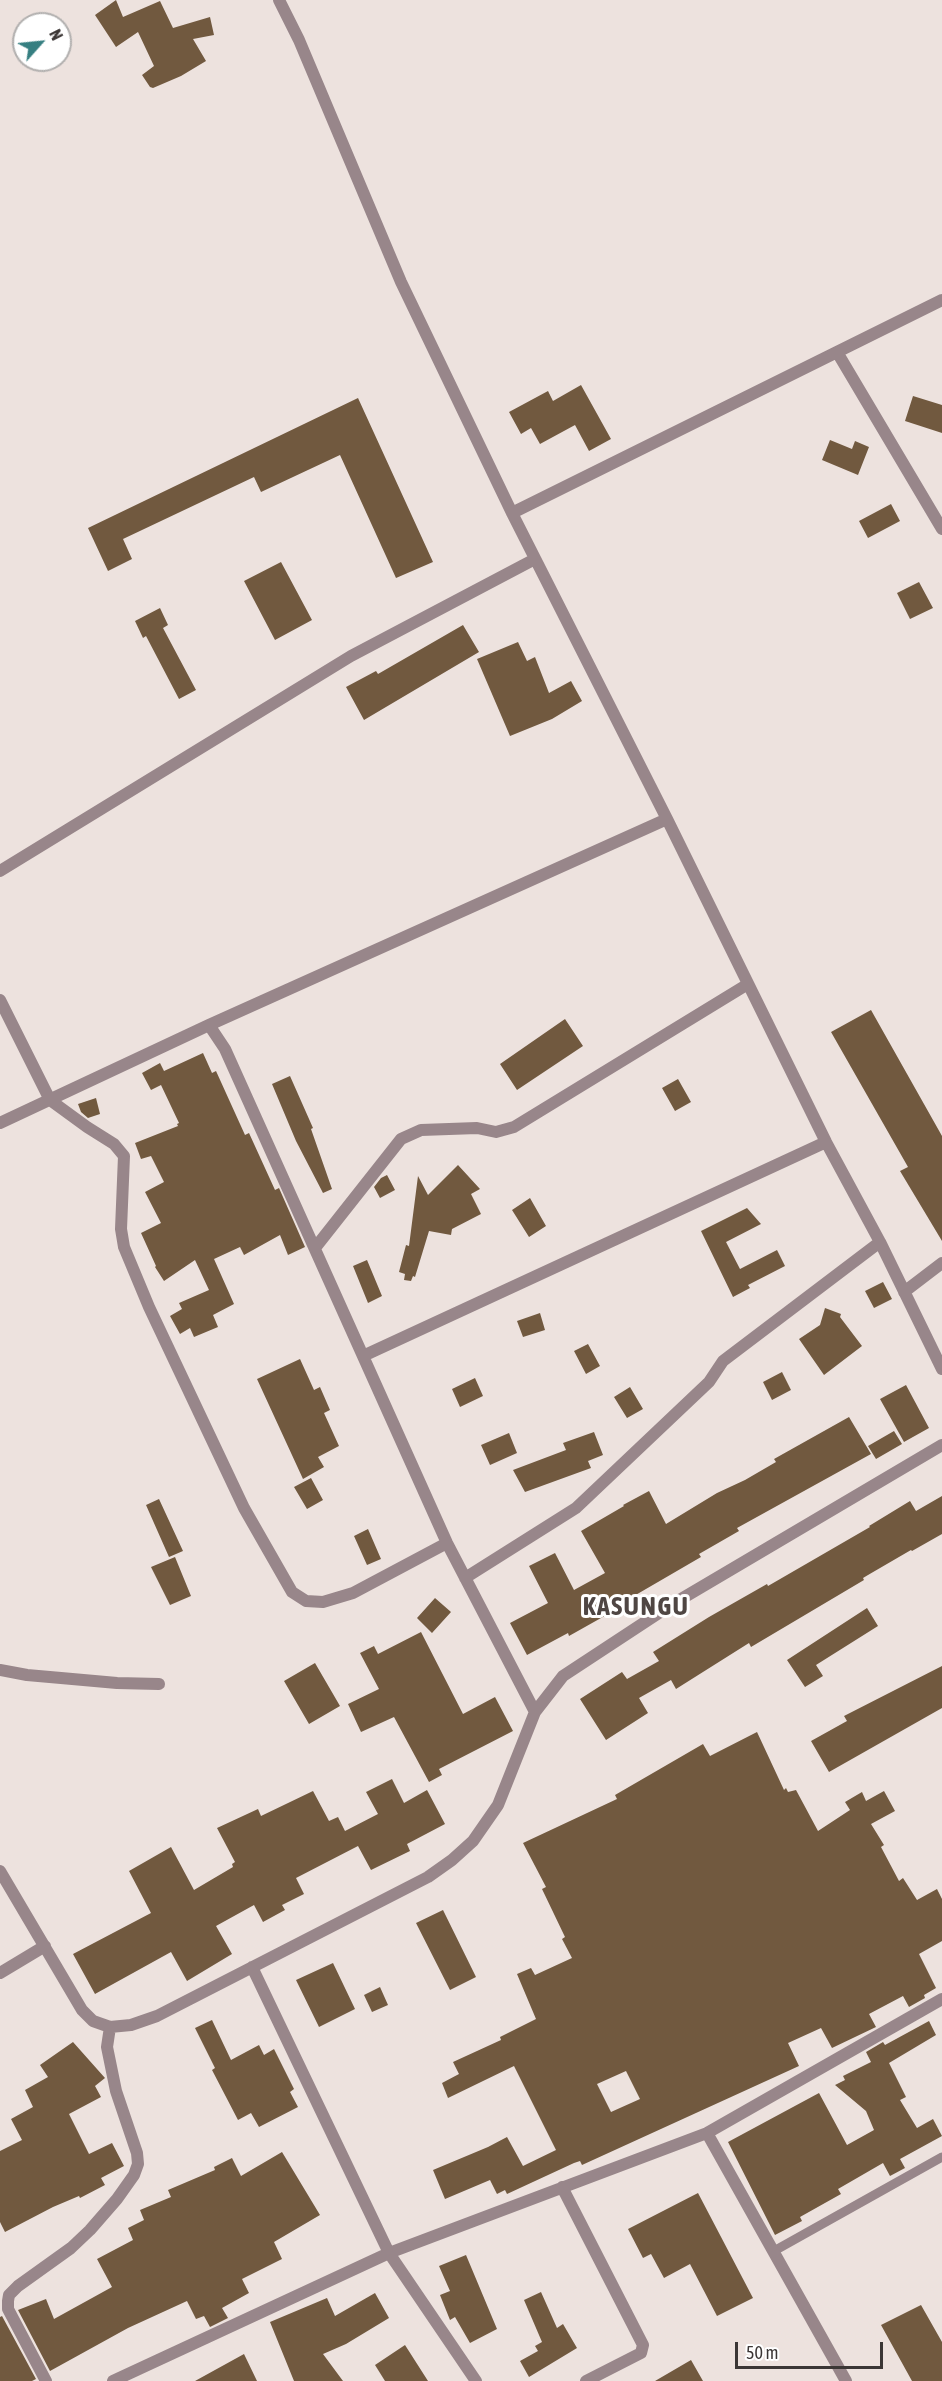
<!DOCTYPE html>
<html>
<head>
<meta charset="utf-8">
<style>
  body { margin:0 }
  #map { position:relative; width:942px; height:2381px; overflow:hidden; background:#ede2de; font-family:"Asap Condensed",sans-serif }
  canvas { display:block }
  .north { position:absolute; left:12px; top:12px; width:60px; height:60px; box-sizing:border-box; background:#fff; border:2px solid #b1afae; border-radius:50%; rotate:63deg; font-size:16px; font-weight:700; line-height:24px; text-align:center; color:#3b3635 }
  .north::after { content:''; display:block; margin:auto; width:21px; height:27px; background:#367f81; clip-path:polygon(50% 0,100% 100%,50% 72%,0 100%) }
  .scale { position:absolute; left:735px; top:2342px; width:148px; height:27px; box-sizing:border-box; border:3px solid #3b3635; border-top:0; padding-left:8px; font-size:18px; line-height:21px; white-space:nowrap; color:#3b3635; -webkit-text-stroke:4px #fff; paint-order:stroke }
</style>
</head>
<body>
<div id="map">
<canvas width="942" height="2381"></canvas>
<div class="north">N</div>
<div class="scale">50 m</div>
</div>
<script>
const ctx = document.querySelector('canvas').getContext('2d');
ctx.lineJoin = 'round';
function fillPath(path, color) {
  ctx.fillStyle = color;
  ctx.fill(path, 'evenodd');
}
function toPath(rows) {
  const path = new Path2D();
  for (const r of rows) {
    path.moveTo(r[0], r[1]);
    for (let i = 2; i < r.length; i += 2) path.lineTo(r[i], r[i + 1]);
  }
  return path;
}
function strokePath(path, color, width, dash) {
  ctx.strokeStyle = color;
  ctx.lineWidth = width;
  ctx.lineCap = dash ? 'butt' : 'round';
  ctx.setLineDash(dash || []);
  ctx.stroke(path);
}
function label(font, color, halo, rows, align = 'center') {
  ctx.font = font + ' "Asap Condensed",sans-serif';
  ctx.lineWidth = 6;
  ctx.setLineDash([]);
  ctx.textBaseline = 'middle';
  ctx.strokeStyle = halo;
  ctx.fillStyle = color;
  for (const [text, x, y, turn = 0] of rows) {
    ctx.save();
    ctx.translate(x, y);
    ctx.rotate((+turn || 0) * Math.PI / 180);
    ctx.textAlign = isNaN(turn) ? turn : align;
    if (halo) ctx.strokeText(text, 0, 0);
    ctx.fillText(text, 0, 0);
    ctx.restore();
  }
}
fillPath(toPath([
  [116,0,123,17,160,1,173,28,210,17,214,35,193,39,206,61,181,76,153,88,150,87,142,75,154,66,138,32,116,47,95,15],
  [581,385,611,439,589,451,575,425,540,444,531,428,521,434,509,412,548,391,553,401],
  [913,396,942,405,942,433,905,421],
  [358,398,433,562,396,578,340,455,261,492,254,477,123,539,132,559,108,571,88,528],
  [830,440,852,449,855,441,869,447,858,475,822,460],
  [891,504,900,521,868,538,859,521],
  [281,562,312,620,275,640,244,581],
  [919,582,933,608,910,619,897,593],
  [160,608,168,625,163,628,196,690,179,699,146,636,143,638,135,621],
  [463,625,479,652,364,720,346,687,376,671,378,674],
  [518,642,527,661,535,657,549,693,571,681,582,701,552,719,510,736,477,659],
  [871,1010,942,1136,942,1241,900,1171,908,1167,831,1032],
  [565,1019,583,1046,517,1090,500,1064],
  [203,1053,212,1073,216,1071,245,1135,249,1133,275,1190,279,1188,305,1247,288,1255,280,1235,244,1255,240,1247,214,1259,234,1304,213,1315,218,1327,194,1337,190,1328,180,1334,170,1316,182,1309,179,1303,209,1290,195,1260,164,1281,155,1267,156,1266,141,1233,161,1223,145,1192,164,1182,151,1156,141,1159,135,1143,178,1126,177,1124,179,1123,161,1085,151,1090,142,1073,160,1063,164,1071],
  [290,1076,313,1128,311,1129,332,1189,323,1193,296,1141,272,1084],
  [678,1079,691,1102,675,1111,662,1088],
  [96,1098,100,1114,88,1118,81,1112,78,1104],
  [458,1165,480,1189,471,1194,481,1214,452,1229,451,1235,429,1231,415,1277,413,1276,411,1281,404,1280,405,1274,399,1272,406,1245,409,1246,418,1176,428,1195],
  [387,1175,395,1190,380,1198,374,1187,381,1178],
  [530,1198,546,1226,529,1237,512,1210],
  [747,1208,761,1224,726,1242,740,1269,777,1250,785,1266,748,1285,750,1288,733,1297,701,1231],
  [367,1260,382,1296,368,1303,353,1266],
  [883,1282,892,1299,874,1308,865,1291],
  [825,1308,841,1314,840,1317,862,1346,824,1375,799,1339,820,1325],
  [540,1313,545,1330,523,1337,517,1321],
  [588,1344,600,1366,586,1374,574,1351],
  [300,1359,314,1390,320,1387,330,1410,324,1413,339,1446,318,1457,324,1467,303,1479,257,1379],
  [782,1372,791,1390,772,1400,763,1382],
  [475,1378,483,1396,460,1407,452,1389],
  [906,1385,929,1428,904,1442,880,1399],
  [630,1387,643,1409,627,1418,614,1397],
  [849,1417,871,1454,737,1528,739,1531,699,1554,701,1557,615,1607,617,1609,569,1636,568,1633,527,1655,510,1623,548,1603,529,1566,555,1553,574,1590,605,1573,581,1531,624,1506,623,1505,649,1491,666,1524,717,1493,745,1480,776,1462,774,1459],
  [894,1431,902,1444,876,1459,868,1446],
  [594,1432,603,1455,588,1461,591,1468,525,1492,513,1470,566,1450,563,1443],
  [509,1433,517,1453,490,1465,481,1445],
  [311,1478,323,1500,307,1509,294,1487],
  [942,1496,942,1534,912,1551,911,1550,868,1575,863,1578,864,1580,751,1647,749,1643,676,1689,671,1680,639,1698,648,1713,606,1740,580,1699,622,1672,627,1679,659,1661,653,1652,709,1617,767,1584,768,1586,870,1527,869,1526,910,1501,916,1511],
  [159,1499,183,1551,169,1557,146,1505],
  [368,1529,381,1559,367,1565,354,1536],
  [175,1557,191,1596,170,1605,151,1567],
  [435,1598,451,1612,432,1633,417,1618],
  [867,1608,878,1626,816,1665,823,1676,805,1687,787,1660],
  [421,1632,463,1714,495,1697,513,1731,439,1769,442,1775,429,1782,394,1717,361,1732,348,1704,379,1689,360,1653,374,1646,378,1654],
  [315,1663,340,1706,309,1724,284,1681],
  [942,1666,942,1708,829,1772,811,1741,847,1721,844,1716],
  [757,1732,784,1790,786,1788,788,1792,796,1790,818,1831,850,1810,845,1802,862,1792,866,1801,884,1791,895,1811,871,1824,884,1845,881,1847,899,1881,903,1878,917,1900,937,1889,942,1899,942,1941,919,1954,936,1988,924,1995,925,1998,909,2007,903,1996,869,2014,876,2027,832,2048,821,2028,788,2043,799,2066,582,2165,580,2161,574,2163,507,2194,505,2190,497,2194,490,2180,445,2199,433,2170,488,2147,507,2137,523,2166,556,2150,514,2066,448,2098,442,2083,459,2074,453,2062,501,2040,500,2037,536,2019,517,1974,531,1968,535,1975,572,1958,562,1939,565,1937,542,1889,546,1887,523,1843,617,1799,615,1795,703,1744,710,1756],
  [626,2071,640,2099,611,2112,597,2084],
  [392,1779,404,1803,427,1790,445,1824,407,1844,410,1851,371,1870,358,1846,296,1878,304,1894,282,1905,285,1910,263,1922,254,1905,216,1926,232,1954,187,1981,171,1952,95,1994,73,1954,151,1913,129,1871,171,1847,194,1890,233,1867,232,1864,235,1862,217,1828,258,1809,261,1816,313,1791,329,1821,338,1817,345,1831,378,1814,366,1792],
  [443,1910,476,1977,450,1990,416,1923],
  [333,1963,355,2009,319,2027,296,1980],
  [380,1987,388,2005,372,2012,364,1995],
  [212,2020,231,2060,259,2045,264,2055,274,2049,294,2089,290,2092,298,2107,259,2127,251,2113,238,2120,212,2070,215,2068,195,2028],
  [929,2021,936,2035,889,2063,906,2097,900,2100,917,2128,933,2119,942,2136,900,2159,905,2168,890,2176,883,2163,838,2189,841,2194,800,2217,802,2221,775,2235,728,2142,819,2093,847,2145,874,2130,866,2111,835,2085,845,2080,843,2076,871,2062,866,2052,883,2042,885,2045],
  [73,2042,105,2078,95,2086,101,2097,69,2114,89,2154,112,2143,124,2166,101,2178,105,2185,80,2198,79,2196,53,2207,5,2232,0,2222,0,2151,22,2140,11,2119,33,2107,25,2090,48,2077,40,2065],
  [282,2152,320,2215,274,2242,282,2259,242,2279,249,2293,222,2308,228,2318,210,2327,204,2316,196,2319,187,2301,128,2328,50,2371,18,2310,46,2299,54,2319,112,2287,97,2259,133,2240,128,2228,144,2220,140,2210,171,2197,168,2190,215,2170,214,2167,232,2158,241,2176],
  [698,2193,753,2298,717,2316,690,2264,664,2278,651,2254,643,2258,628,2229],
  [466,2255,497,2329,470,2343,455,2317,450,2320,440,2295,450,2291,439,2266],
  [541,2292,557,2328,563,2324,577,2348,529,2377,520,2361,538,2351,535,2346,542,2342,524,2300],
  [375,2293,389,2318,346,2344,323,2354,343,2381,294,2381,270,2322,327,2298,335,2316],
  [921,2305,942,2342,942,2381,912,2381,881,2325],
  [2,2316,36,2379,32,2381,0,2381,0,2317],
  [405,2345,428,2381,385,2381,375,2365],
  [244,2354,257,2381,195,2381],
  [691,2360,703,2381,655,2381]
]), '#71593f');
strokePath(toPath([
  [774,2251,942,2157]
]), '#98868a', 9);
strokePath(toPath([
  [279,0,299,40,401,282,512,513,667,819,826,1142,880,1242,942,1369],
  [837,352,942,529],
  [512,513,942,300],
  [0,871,351,656,535,559],
  [0,1000,50,1100,87,1127,114,1144,124,1156,121,1229,124,1247,149,1307,244,1508,292,1592,306,1601,323,1602,353,1593,447,1543],
  [209,1025,225,1049,447,1543,535,1712],
  [0,1123,209,1025,667,819],
  [315,1248,401,1139,421,1130,477,1128,496,1132,514,1127,748,984],
  [904,1292,942,1263],
  [363,1356,826,1142],
  [465,1578,576,1508,709,1382,723,1361,880,1242],
  [0,1670,27,1675,61,1678,117,1683,159,1684],
  [0,1871,82,2010,93,2021,110,2027,131,2025,157,2016,428,1877,452,1860,473,1841,498,1805,535,1712,563,1676,671,1605,942,1445],
  [252,1967,389,2253,476,2381],
  [0,1973,45,1946],
  [707,2133,846,2381],
  [562,2187,643,2345,641,2353,586,2381],
  [46,2381,8,2309,8,2301,9,2295,18,2286,71,2248,90,2230,117,2199,134,2175,138,2164,137,2153,116,2091,107,2047,110,2027],
  [113,2381,389,2253,707,2133,942,1999]
]), '#98868a', 12);
ctx.letterSpacing = '1.5px';
label('bold 26px', '#4f4643', '#fff', [
  ["KASUNGU",636,1607]
]);
ctx.letterSpacing = '0px';
</script>
</body>
</html>
